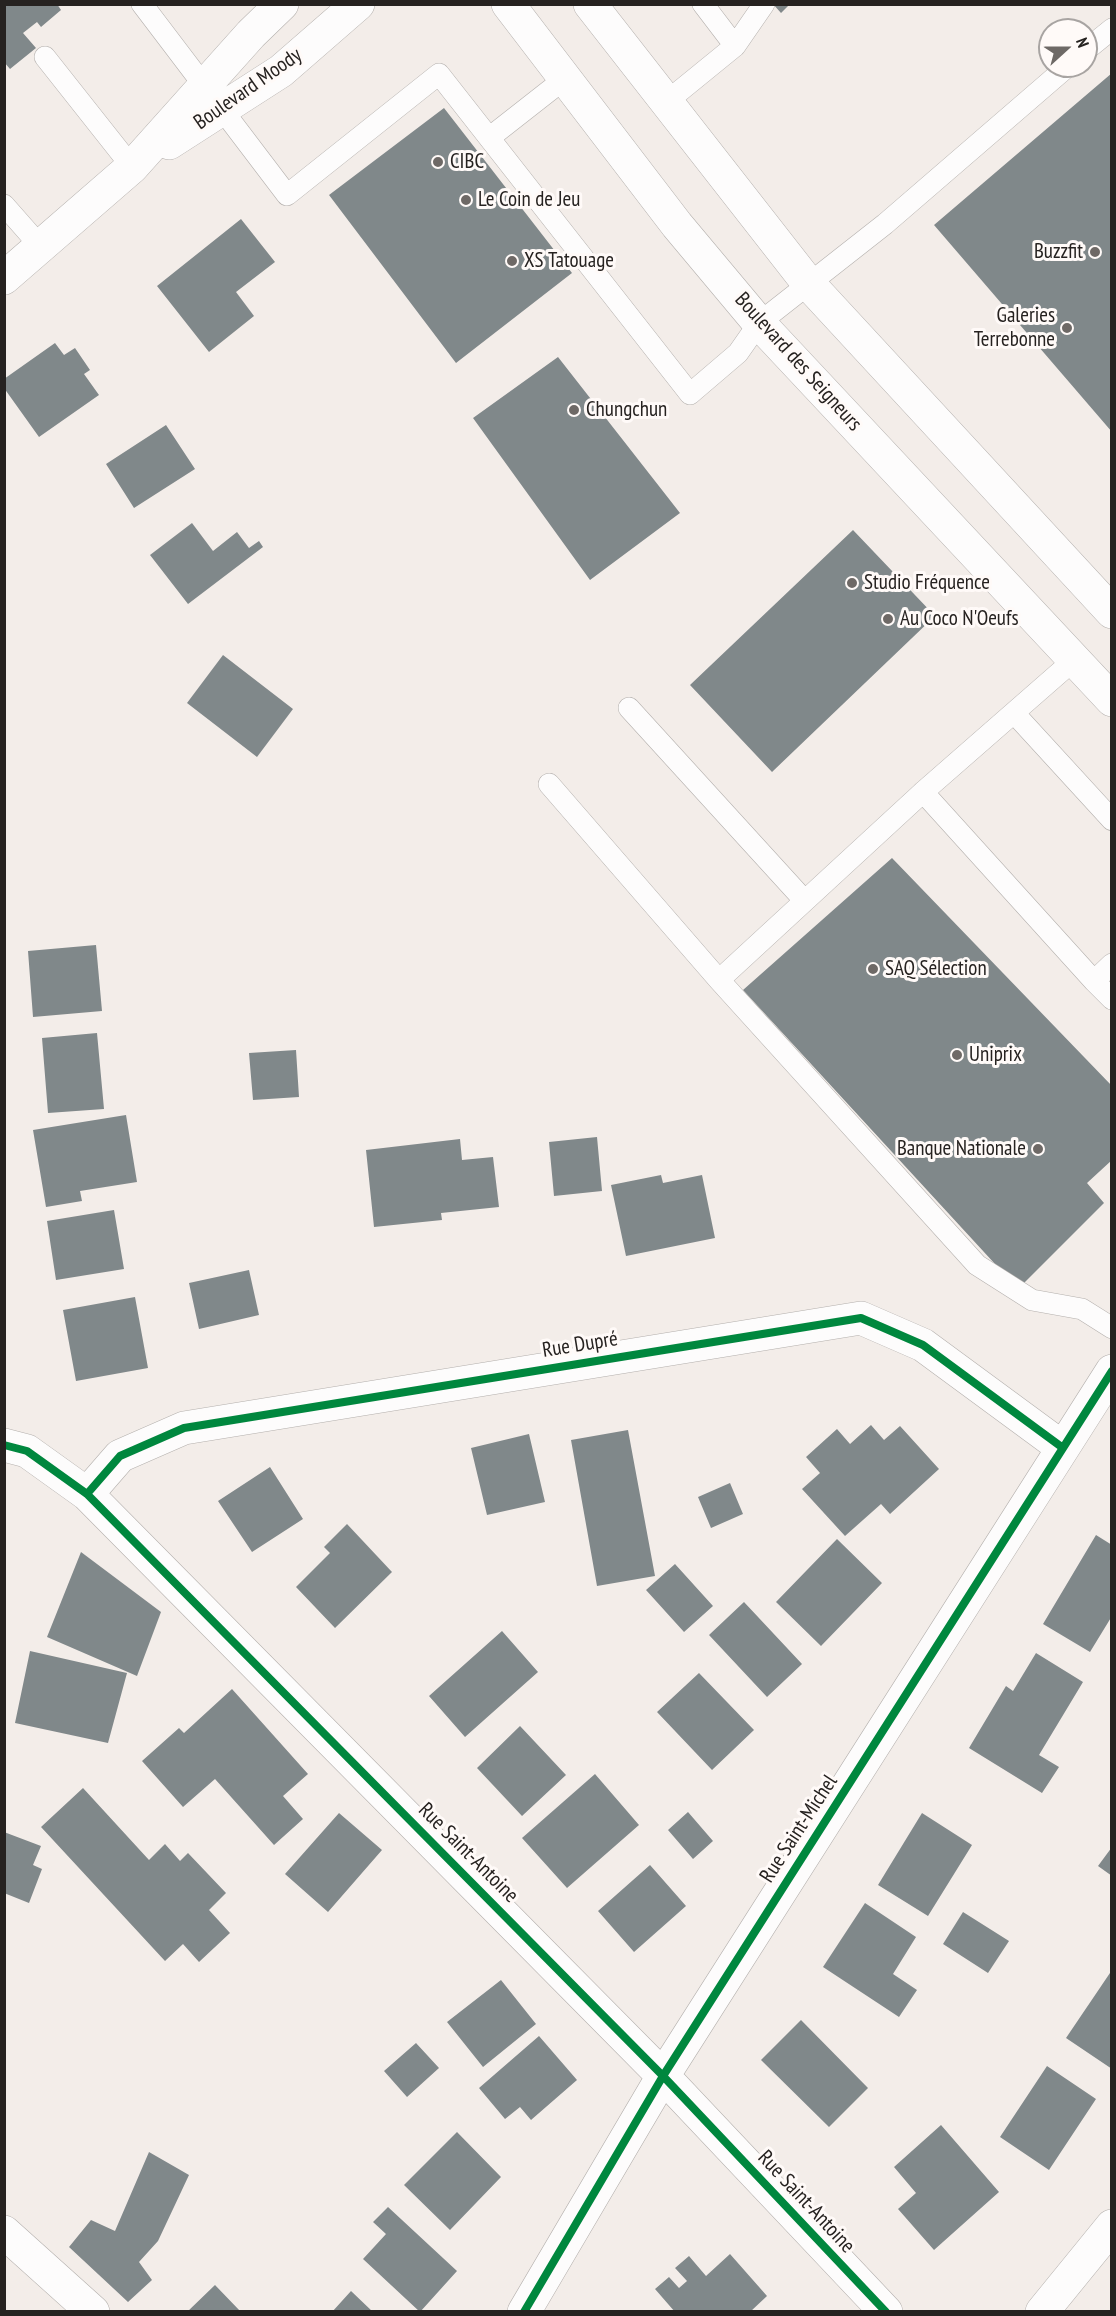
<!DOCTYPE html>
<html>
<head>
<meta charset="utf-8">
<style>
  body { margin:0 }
  #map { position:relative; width:1116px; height:2316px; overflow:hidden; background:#f3ede9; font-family:"PT Sans Narrow",sans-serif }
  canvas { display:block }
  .frame { position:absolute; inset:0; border:6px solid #262220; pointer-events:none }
  .north { position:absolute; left:1038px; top:18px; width:60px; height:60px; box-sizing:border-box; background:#fffaf8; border:2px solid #a8a4a2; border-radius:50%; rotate:69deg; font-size:16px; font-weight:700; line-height:24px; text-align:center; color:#262220 }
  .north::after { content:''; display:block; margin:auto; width:21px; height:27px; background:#6e6966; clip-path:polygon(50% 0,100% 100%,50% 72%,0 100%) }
</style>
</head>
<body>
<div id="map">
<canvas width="1116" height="2316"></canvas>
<div class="frame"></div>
<div class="north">N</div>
</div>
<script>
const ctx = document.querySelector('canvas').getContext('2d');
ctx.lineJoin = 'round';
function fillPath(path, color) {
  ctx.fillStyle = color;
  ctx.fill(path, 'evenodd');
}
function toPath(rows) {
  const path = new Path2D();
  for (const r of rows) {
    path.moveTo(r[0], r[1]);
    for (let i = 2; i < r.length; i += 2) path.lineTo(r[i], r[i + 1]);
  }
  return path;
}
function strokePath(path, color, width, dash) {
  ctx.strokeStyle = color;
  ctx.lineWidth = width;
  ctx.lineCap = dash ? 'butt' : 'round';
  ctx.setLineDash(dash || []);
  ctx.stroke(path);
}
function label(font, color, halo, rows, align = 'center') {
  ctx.font = font + ' "PT Sans Narrow",sans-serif';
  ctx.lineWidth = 6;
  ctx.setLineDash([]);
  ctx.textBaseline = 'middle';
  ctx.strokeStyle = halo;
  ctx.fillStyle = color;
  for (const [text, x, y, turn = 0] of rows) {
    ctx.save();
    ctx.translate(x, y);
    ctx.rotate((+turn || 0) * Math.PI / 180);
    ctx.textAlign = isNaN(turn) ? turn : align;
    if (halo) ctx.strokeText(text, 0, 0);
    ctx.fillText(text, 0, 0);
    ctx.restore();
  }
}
fillPath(toPath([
  [4,4,57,4,61,10,41,27,37,22,23,33,36,48,10,69,4,62],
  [773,4,790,4,781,13],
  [1112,73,1112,432,934,225],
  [444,108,572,273,456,363,329,195],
  [241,219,275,262,236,292,254,316,209,352,157,286],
  [55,343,64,355,75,348,90,370,84,374,99,395,39,437,4,388,4,379],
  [558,357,680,513,590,580,473,418],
  [166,425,195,469,134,508,106,464],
  [192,523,213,551,237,532,249,548,259,541,263,547,188,604,150,555],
  [853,530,935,616,772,772,690,685],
  [223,655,293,709,257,757,187,703],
  [892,858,1112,1086,1112,1160,1087,1183,1104,1203,1018,1289,743,990],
  [96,945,102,1011,33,1017,28,951],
  [97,1033,104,1109,48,1113,42,1038],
  [296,1050,299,1097,253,1100,249,1053],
  [126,1115,137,1182,80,1191,82,1201,46,1207,33,1130],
  [597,1137,602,1191,554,1196,549,1142],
  [460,1139,462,1160,493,1157,499,1207,441,1213,442,1220,374,1227,366,1150],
  [661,1175,663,1183,702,1175,715,1238,626,1256,611,1185],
  [114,1210,124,1269,56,1280,47,1221],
  [249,1270,259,1315,199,1329,189,1283],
  [135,1297,148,1368,76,1381,63,1310],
  [871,1425,884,1440,900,1426,939,1469,890,1514,881,1504,845,1536,802,1489,820,1473,806,1457,837,1429,850,1444],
  [628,1430,655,1576,597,1586,571,1440],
  [529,1434,545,1502,487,1515,471,1448],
  [270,1467,303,1519,252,1552,218,1501],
  [730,1483,743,1514,711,1528,698,1497],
  [347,1524,392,1572,335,1628,296,1587,330,1553,324,1547],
  [1096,1535,1112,1545,1112,1616,1090,1652,1043,1624],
  [837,1539,882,1583,821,1646,776,1602],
  [81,1552,161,1612,137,1676,47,1637],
  [675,1564,713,1606,684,1632,646,1590],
  [744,1602,802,1664,767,1697,709,1635],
  [502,1631,538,1672,465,1737,429,1696],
  [30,1651,127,1673,108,1743,15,1723],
  [1036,1653,1083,1682,1039,1755,1059,1767,1042,1793,969,1748,1006,1686,1013,1691],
  [699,1673,754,1730,712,1770,657,1712],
  [232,1689,308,1774,283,1796,303,1819,274,1845,215,1779,183,1807,142,1761,179,1728,184,1733],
  [520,1726,566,1775,522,1816,477,1768],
  [595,1774,639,1825,567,1888,522,1838],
  [83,1788,149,1860,165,1844,180,1861,188,1853,226,1893,209,1910,230,1933,199,1962,183,1944,165,1961,41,1827],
  [688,1812,713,1841,693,1859,668,1830],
  [339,1813,382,1850,328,1912,285,1874],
  [922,1813,972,1845,928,1916,878,1885],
  [4,1832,41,1846,33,1865,42,1869,29,1903,4,1893],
  [1112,1847,1112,1876,1098,1866],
  [650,1865,686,1906,634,1952,598,1911],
  [865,1903,916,1937,893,1974,917,1990,899,2017,823,1967],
  [963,1912,1009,1941,988,1973,943,1944],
  [1112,1970,1112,2069,1066,2038],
  [501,1980,536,2024,483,2067,447,2022],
  [801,2020,868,2088,829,2127,761,2060],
  [539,2036,577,2080,531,2120,520,2107,505,2119,479,2088],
  [416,2043,439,2068,407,2097,384,2071],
  [1047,2066,1096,2099,1049,2170,1000,2137],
  [941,2125,999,2192,934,2250,898,2209,916,2193,894,2167],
  [457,2132,501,2177,450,2230,404,2185],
  [149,2152,189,2175,158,2241,139,2262,152,2280,128,2302,69,2247,91,2220,115,2231],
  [388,2207,457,2271,420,2312,363,2259,386,2234,373,2222],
  [730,2254,767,2296,750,2312,675,2312,655,2289,669,2277,679,2288,687,2281,675,2268,689,2256,706,2276],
  [215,2285,241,2312,187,2312],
  [351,2291,373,2312,332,2312]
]), '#80888a');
const service = toPath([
  [142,4,287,195,439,74,690,394,738,353,759,323,885,224,1068,66],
  [735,46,764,4],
  [1086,50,1112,29],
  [45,57,132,167],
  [665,103,735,46,703,4],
  [489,138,563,80],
  [4,205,41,247],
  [629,708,804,900],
  [1014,713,1112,820],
  [549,784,719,980,977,1265,1032,1300,1082,1309,1112,1328],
  [923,792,1094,981,1112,964],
  [719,980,923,792,1074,660],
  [1094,981,1112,999]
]);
const minor = toPath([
  [4,1445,27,1451,87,1494,663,2076,886,2312],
  [87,1494,120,1456,184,1428,861,1318,923,1345,1063,1448],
  [4,2232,93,2312],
  [524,2312,663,2076,1112,1371],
  [1042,2312,1112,2226]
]);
const secondary = toPath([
  [508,4,677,225,759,323,1112,700],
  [590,4,808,283,1112,612],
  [169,143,281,71,358,4],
  [4,278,132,167,251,34,282,4]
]);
strokePath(service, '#b3afac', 22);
strokePath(minor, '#b3afac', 34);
strokePath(secondary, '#b3afac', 34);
strokePath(service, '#fdfcfc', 21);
strokePath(minor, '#fdfcfc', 33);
strokePath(secondary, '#fdfcfc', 33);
strokePath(toPath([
  [4,1445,27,1451,87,1494,663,2076,886,2312],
  [87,1494,120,1456,184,1428,861,1318,923,1345,1063,1448],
  [524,2312,663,2076,1112,1371]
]), '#00873e', 8);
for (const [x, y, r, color] of [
  [438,162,6,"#6e6966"],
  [466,200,6,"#6e6966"],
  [1095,252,6,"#6e6966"],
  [512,261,6,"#6e6966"],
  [1067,328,6,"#6e6966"],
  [574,410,6,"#6e6966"],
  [852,583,6,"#6e6966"],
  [888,619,6,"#6e6966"],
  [873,969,6,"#6e6966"],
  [957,1055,6,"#6e6966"],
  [1038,1149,6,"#6e6966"]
]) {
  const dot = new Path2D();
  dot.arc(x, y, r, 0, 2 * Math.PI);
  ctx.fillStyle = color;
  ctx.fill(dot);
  strokePath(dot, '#fffaf8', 2);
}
label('21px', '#262220', '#fffaf8', [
  ["Boulevard Moody",248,89,-35],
  ["Boulevard des Seigneurs",798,362,48],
  ["Rue Dupré",580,1345,-9],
  ["Rue Saint-Michel",799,1829,-57],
  ["Rue Saint-Antoine",468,1853,45],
  ["Rue Saint-Antoine",806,2202,47]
]);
label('21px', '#262220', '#fffaf8', [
  ["CIBC",450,162],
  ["Le Coin de Jeu",478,200],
  ["Buzzfit",1083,252,"right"],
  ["XS Tatouage",524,261],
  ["Galeries",1055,316,"right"],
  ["Terrebonne",1055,340,"right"],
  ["Chungchun",586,410],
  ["Studio Fréquence",864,583],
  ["Au Coco N'Oeufs",900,619],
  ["SAQ Sélection",885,969],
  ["Uniprix",969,1055],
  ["Banque Nationale",1026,1149,"right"]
], 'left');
</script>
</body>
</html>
